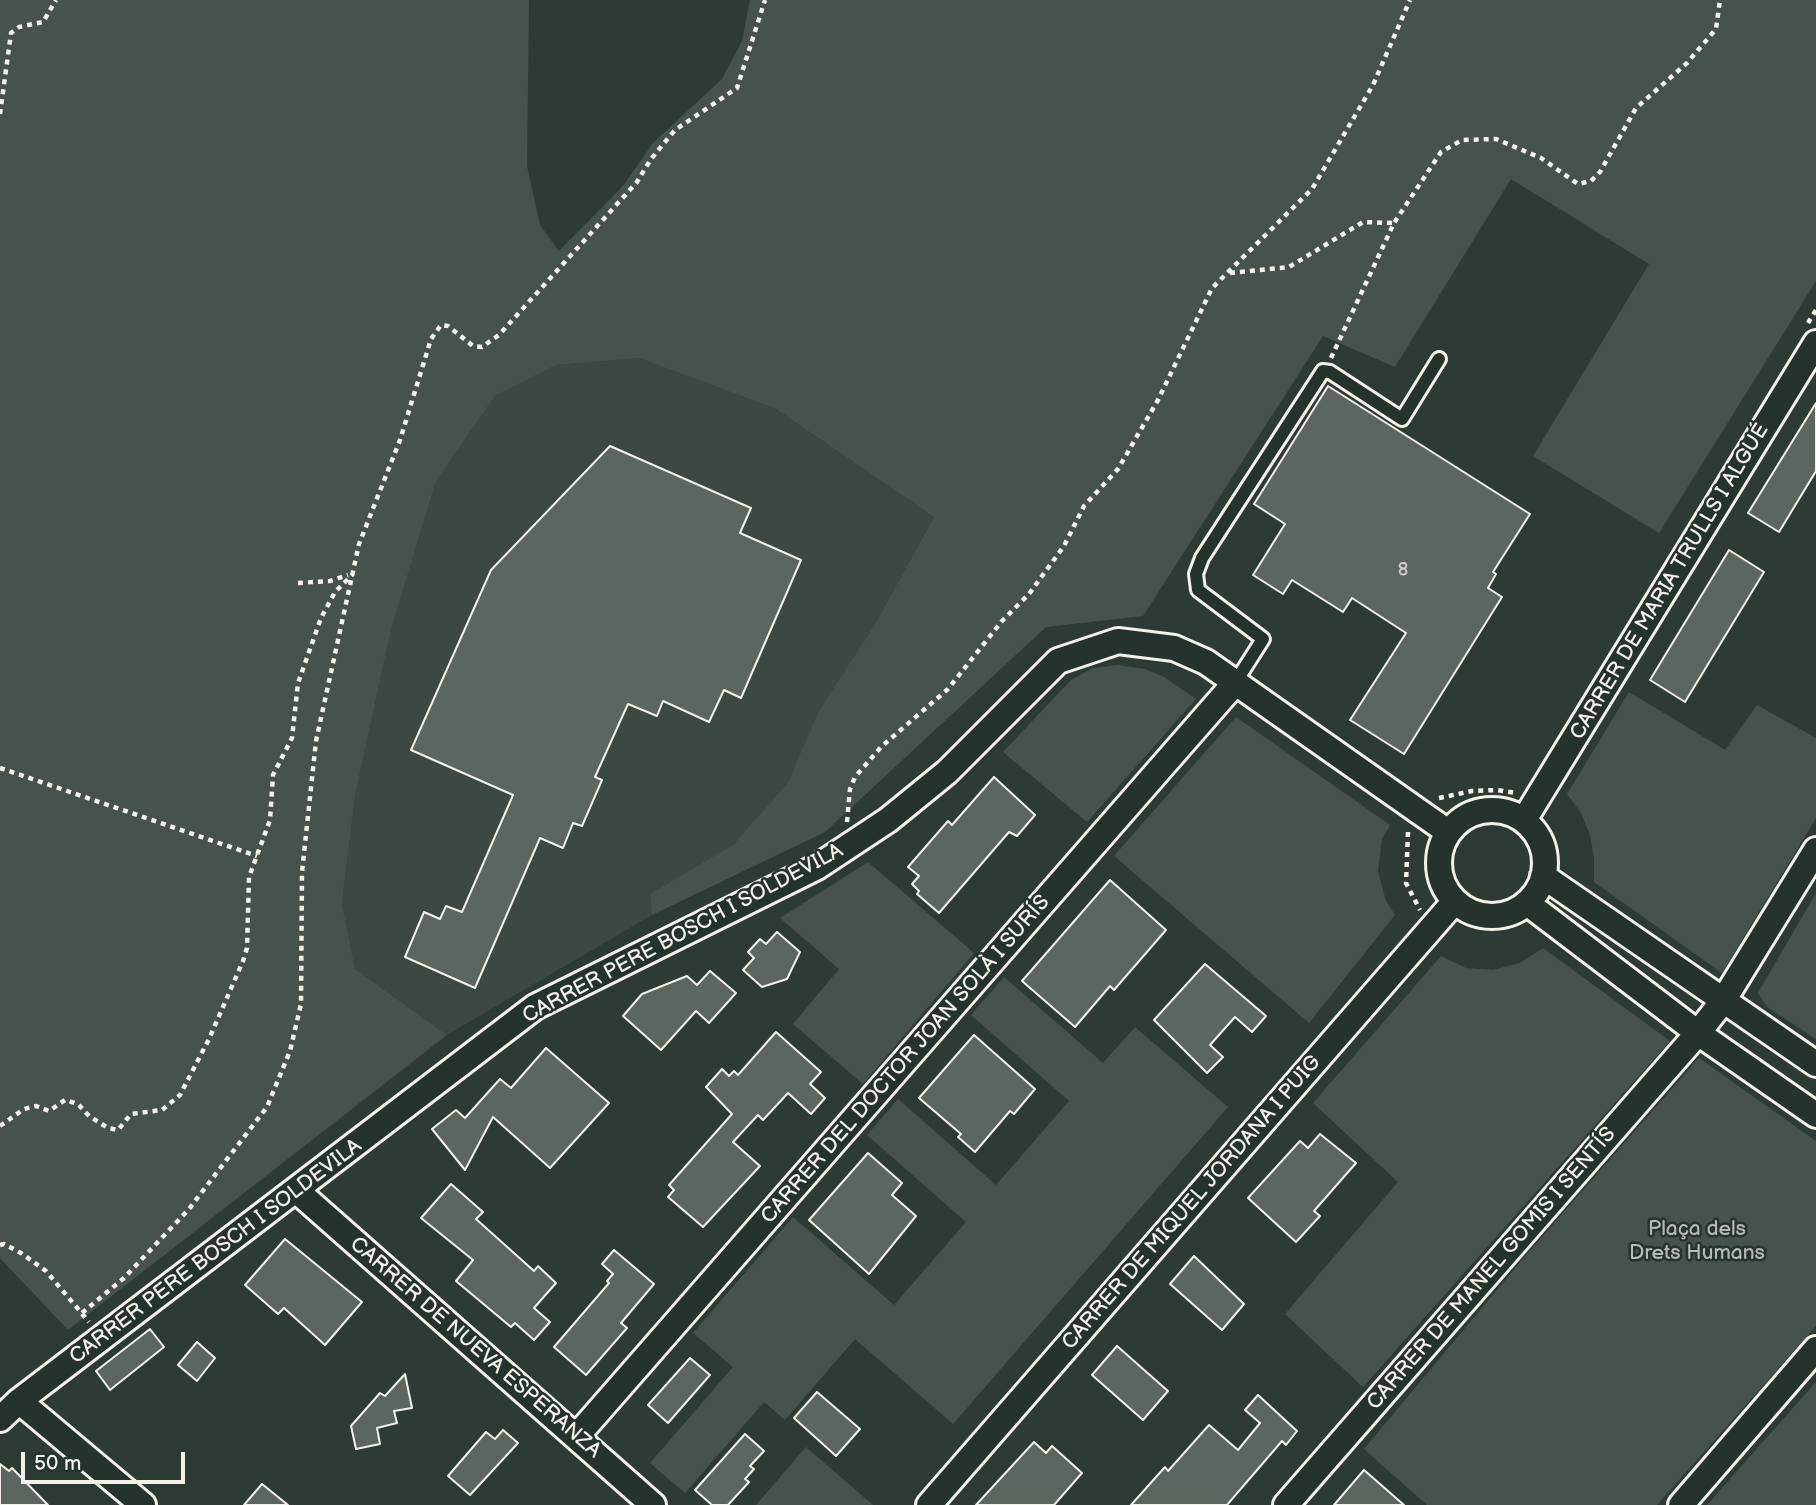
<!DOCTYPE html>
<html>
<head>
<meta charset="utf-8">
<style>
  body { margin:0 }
  #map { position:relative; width:1816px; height:1505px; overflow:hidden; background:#2e3b34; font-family:"Balsamiq Sans",sans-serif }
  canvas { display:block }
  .scale { position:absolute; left:21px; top:1452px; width:164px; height:32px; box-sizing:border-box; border:4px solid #f4f1e8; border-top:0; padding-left:9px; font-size:21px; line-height:24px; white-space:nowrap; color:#f4f1e8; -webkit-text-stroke:5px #26332d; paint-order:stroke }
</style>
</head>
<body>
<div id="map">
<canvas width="1816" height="1505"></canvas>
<div class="scale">50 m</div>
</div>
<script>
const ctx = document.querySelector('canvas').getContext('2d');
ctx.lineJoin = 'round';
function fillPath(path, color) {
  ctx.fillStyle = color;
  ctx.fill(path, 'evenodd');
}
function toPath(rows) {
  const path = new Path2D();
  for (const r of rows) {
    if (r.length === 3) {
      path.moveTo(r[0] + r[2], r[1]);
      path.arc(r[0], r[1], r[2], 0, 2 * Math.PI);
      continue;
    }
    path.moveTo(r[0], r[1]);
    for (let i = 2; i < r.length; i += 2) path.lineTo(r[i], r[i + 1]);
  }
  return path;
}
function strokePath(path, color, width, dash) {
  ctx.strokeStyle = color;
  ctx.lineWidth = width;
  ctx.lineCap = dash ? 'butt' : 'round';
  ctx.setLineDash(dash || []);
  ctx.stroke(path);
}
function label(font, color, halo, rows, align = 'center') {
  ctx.font = font + ' "Balsamiq Sans",sans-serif';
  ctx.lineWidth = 5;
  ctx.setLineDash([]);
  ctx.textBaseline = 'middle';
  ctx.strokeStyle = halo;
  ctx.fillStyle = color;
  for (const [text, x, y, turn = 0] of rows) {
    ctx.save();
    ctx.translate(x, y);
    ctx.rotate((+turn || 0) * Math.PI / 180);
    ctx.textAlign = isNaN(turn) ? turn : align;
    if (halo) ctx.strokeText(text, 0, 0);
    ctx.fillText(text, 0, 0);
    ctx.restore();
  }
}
fillPath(toPath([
  [639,358,776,409,934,517,875,624,820,711,788,782,734,844,650,894,652,915,447,1035,355,969,342,903,355,796,391,630,436,481,495,396,556,365]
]), '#3c4841');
fillPath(toPath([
  [0,0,529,0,527,166,540,225,559,251,623,186,653,143,722,79,742,41,750,0,1816,0,1816,281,1659,533,1533,456,1649,264,1511,179,1395,367,1323,336,1143,616,1046,627,825,832,652,915,650,894,734,844,788,782,819,711,875,624,934,517,776,409,639,358,556,365,495,396,436,481,391,630,355,796,342,903,355,969,447,1035,68,1330,0,1258],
  [1118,665,1145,669,1164,677,1196,699,1087,822,1003,752,1071,680,1093,668],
  [1629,692,1725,750,1757,705,1816,738,1816,818,1722,973,1594,882,1594,858,1590,835,1581,813,1567,794],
  [1236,717,1390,825,1382,839,1378,871,1386,901,1395,915,1309,1023,1114,856],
  [868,862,974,953,863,1084,793,1024,839,969,780,918],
  [1816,893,1816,1039,1766,1006,1758,993],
  [1543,948,1670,1041,1363,1387,1285,1314,1398,1182,1313,1103,1441,956,1466,968,1493,970,1520,963],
  [1004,977,1103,1063,1135,1027,1228,1107,953,1424,855,1339,785,1420,764,1402,685,1493,650,1463,733,1367,693,1333,793,1217,894,1305,966,1222,867,1135,898,1099,996,1185,1069,1101,971,1015],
  [1699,1058,1816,1141,1816,1326,1657,1505,1427,1505,1364,1449,1527,1254],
  [1816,1382,1816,1505,1707,1505],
  [806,1447,873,1505,756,1505]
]), '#48524c');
const building = toPath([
  [1328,386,1530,514,1493,572,1496,574,1488,588,1502,597,1404,754,1350,720,1406,633,1352,598,1343,612,1292,580,1283,594,1253,575,1285,524,1254,504,1328,386],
  [1816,403,1816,471,1779,532,1748,513,1816,403],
  [610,446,751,508,740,533,801,560,741,698,724,690,709,722,663,701,657,716,628,704,595,777,602,780,582,826,573,823,563,848,540,838,475,988,405,957,424,912,440,919,446,906,462,912,513,795,411,750,491,570,610,446],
  [1729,550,1764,572,1685,702,1650,680,1729,550],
  [994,777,1035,815,1017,836,1009,832,939,913,917,894,919,891,912,884,919,876,908,867,948,821,952,825,994,777],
  [1110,880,1166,930,1114,990,1110,986,1075,1027,1022,981,1110,880],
  [777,932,800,952,787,979,762,987,743,970,754,958,748,952,760,939,766,944,777,932],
  [1205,964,1266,1016,1252,1032,1235,1017,1210,1045,1223,1057,1207,1073,1154,1020,1205,964],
  [710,971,736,993,709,1023,696,1011,661,1050,623,1016,642,994,687,976,697,985,710,971],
  [776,1032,821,1072,810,1084,825,1098,811,1114,788,1093,763,1120,758,1115,733,1142,760,1166,703,1227,668,1197,674,1190,669,1185,732,1114,706,1087,722,1069,729,1076,734,1071,738,1075,776,1032],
  [974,1035,1035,1089,1014,1114,1010,1111,975,1152,958,1137,961,1134,919,1098,974,1035],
  [546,1048,609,1103,550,1168,493,1117,465,1170,432,1129,456,1110,465,1118,500,1079,511,1088,546,1048],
  [1320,1134,1356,1163,1314,1211,1320,1216,1296,1242,1248,1198,1300,1141,1308,1148,1320,1134],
  [868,1153,902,1183,892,1195,916,1216,869,1274,809,1220,868,1153],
  [451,1184,483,1212,476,1219,534,1271,538,1266,556,1283,534,1308,550,1322,534,1340,515,1323,511,1327,456,1281,473,1260,421,1218,451,1184],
  [285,1239,362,1302,325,1345,284,1308,278,1314,245,1285,285,1239],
  [614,1250,654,1284,621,1323,627,1328,586,1375,554,1347,609,1283,607,1281,613,1274,602,1264,614,1250],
  [1194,1256,1244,1304,1222,1330,1170,1284,1194,1256],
  [150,1329,164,1347,110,1390,96,1371,150,1329],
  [197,1342,215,1358,197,1381,178,1365,197,1342],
  [1117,1346,1168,1391,1143,1420,1092,1375,1117,1346],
  [690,1358,710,1375,668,1423,648,1405,690,1358],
  [405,1374,412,1408,394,1411,397,1423,377,1428,380,1444,356,1449,351,1426,380,1393,385,1396,405,1374],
  [817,1392,860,1429,836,1456,794,1418,817,1392],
  [1258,1395,1297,1431,1286,1445,1282,1441,1227,1505,1131,1505,1165,1467,1168,1471,1209,1425,1238,1450,1260,1423,1245,1410,1258,1395],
  [503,1430,518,1443,470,1495,448,1476,486,1432,495,1439,503,1430],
  [745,1434,764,1451,750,1466,754,1469,745,1479,749,1482,728,1505,712,1505,695,1490,745,1434],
  [1034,1442,1046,1453,1052,1446,1082,1473,1054,1505,976,1505,1034,1442],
  [0,1464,9,1471,12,1468,48,1505,0,1505,0,1464],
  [1364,1470,1404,1505,1334,1505,1364,1470],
  [262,1484,288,1505,244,1505,262,1484]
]);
fillPath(building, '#5c655e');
strokePath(building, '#f4f1e8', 2);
const service = toPath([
  [1235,683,1263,639,1198,590,1196,574,1202,558,1323,371,1330,372,1402,419,1439,359]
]);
const minor = toPath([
  [1492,863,53],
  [1524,820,1816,343],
  [1543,876,1816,1064],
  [1527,903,1698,1033,1816,1115],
  [297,1191,653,1505],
  [19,1401,143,1505],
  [0,1419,19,1401,535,1007,817,867,888,820,947,772,1058,661,1118,641,1174,648,1206,662,1448,832],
  [576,1437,1235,683],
  [929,1505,1455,901],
  [1286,1505,1698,1033,1723,1001,1816,850],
  [1681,1505,1816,1349]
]);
strokePath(service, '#f4f1e8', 18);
strokePath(minor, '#f4f1e8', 30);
strokePath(toPath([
  [0,114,11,33,19,27,43,22,56,0],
  [1230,273,1289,267,1363,222,1393,223],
  [1808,323,1816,310],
  [1331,358,1394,223,1441,152,1462,140,1496,139,1541,158,1578,184,1591,181,1600,172,1636,108,1687,63,1716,29,1720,0],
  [298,583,330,581,348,575],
  [0,768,257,856],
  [1439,798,1472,791,1497,790,1517,793],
  [847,822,850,789,855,777,881,747,948,689,1002,621,1029,594,1064,546,1084,506,1118,469,1158,400,1212,288,1312,189,1373,85,1410,0],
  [1408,832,1406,883,1420,910],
  [0,1126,24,1109,36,1106,49,1111,65,1100,78,1104,89,1116,108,1128,118,1130,131,1114,162,1110,180,1095,209,1039,243,961,247,948,249,877,270,820,273,775,292,738,298,683,321,618,335,592,353,574],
  [0,1245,4,1244,21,1253,46,1271,89,1322],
  [82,1313,124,1278,189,1209,267,1107,290,1051,301,1004,302,872,316,741,359,544,400,440,431,339,441,325,448,326,473,346,482,347,499,335,637,182,651,159,675,130,737,88,765,0]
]), '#f4f1e8', 4.5, [5, 5]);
strokePath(service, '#26332d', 12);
strokePath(minor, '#26332d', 24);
label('18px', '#cecec6', null, [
  ["8",1403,570]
]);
label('21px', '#f4f1e8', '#26332d', [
  ["CARRER DE MARIA TRULLS I ALGUÉ",1670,582,-59],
  ["CARRER PERE BOSCH I SOLDEVILA",683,934,-28],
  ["CARRER DEL DOCTOR JOAN SOLÀ I SURÍS",906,1060,-49],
  ["CARRER DE MIQUEL JORDANA I PUIG",1192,1203,-49],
  ["CARRER PERE BOSCH I SOLDEVILA",216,1252,-37],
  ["CARRER DE MANEL GOMIS I SENTÍS",1492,1269,-49],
  ["CARRER DE NUEVA ESPERANZA",475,1348,41]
]);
label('21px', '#b8b9b1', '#26332d', [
  ["Plaça dels",1697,1230],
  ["Drets Humans",1697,1254]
]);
</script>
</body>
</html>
